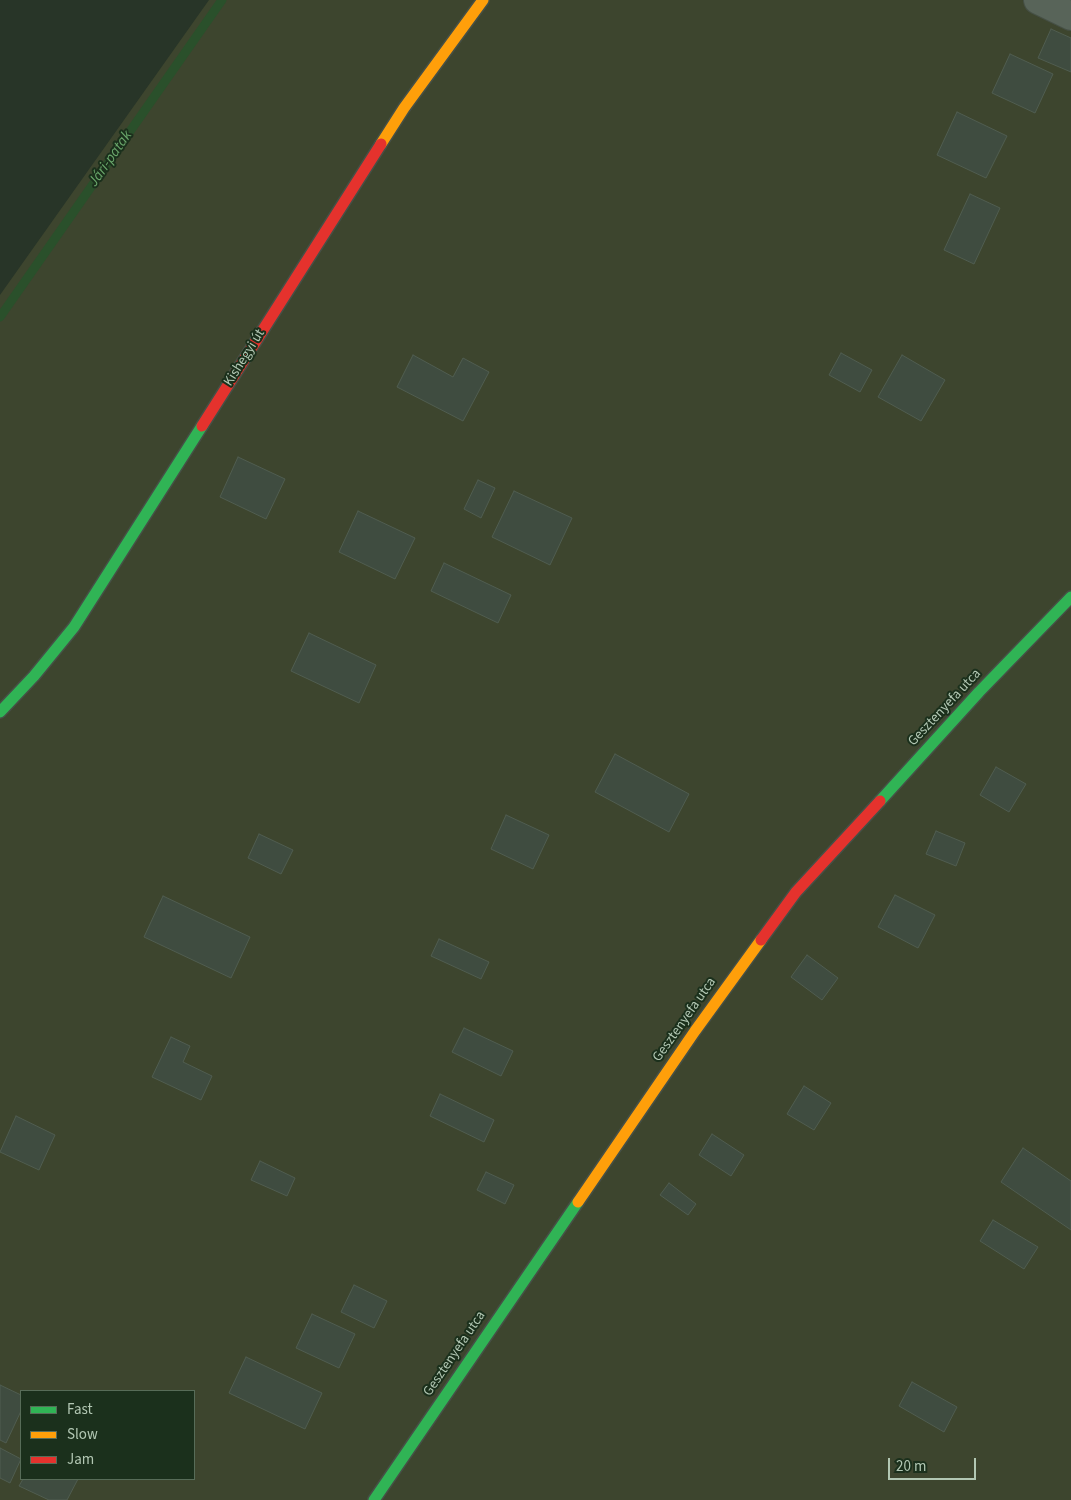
<!DOCTYPE html>
<html>
<head>
<meta charset="utf-8">
<style>
  body { margin:0 }
  #map { position:relative; width:1071px; height:1500px; overflow:hidden; background:#283528; font-family:"Source Sans 3",sans-serif }
  canvas { display:block }
  .legend { position:absolute; left:20px; top:1390px; width:175px; height:90px; box-sizing:border-box; background:#1b301c; border:1px solid #576c58; margin:0; padding:6px 9px; list-style:none; font-size:15px; color:#b2c7b3 }
  .legend li { display:flex; align-items:center; gap:10px; height:25px }
  .legend b { width:25px; border:1px solid #576c58 }
  .scale { position:absolute; left:888px; top:1458px; width:88px; height:22px; box-sizing:border-box; border:2px solid #b2c7b3; border-top:0; padding-left:6px; font-size:15px; line-height:18px; white-space:nowrap; color:#b2c7b3; -webkit-text-stroke:4px #1b301c; paint-order:stroke }
</style>
</head>
<body>
<div id="map">
<canvas width="1071" height="1500"></canvas>
<ul class="legend">
<li><b style="height:6px;background:#30b455"></b>Fast</li>
<li><b style="height:6px;background:#ff9f0a"></b>Slow</li>
<li><b style="height:6px;background:#e5322d"></b>Jam</li>
</ul>
<div class="scale">20 m</div>
</div>
<script>
const ctx = document.querySelector('canvas').getContext('2d');
ctx.lineJoin = 'round';
function fillPath(path, color) {
  ctx.fillStyle = color;
  ctx.fill(path, 'evenodd');
}
function toPath(rows) {
  const path = new Path2D();
  for (const r of rows) {
    path.moveTo(r[0], r[1]);
    for (let i = 2; i < r.length; i += 2) path.lineTo(r[i], r[i + 1]);
  }
  return path;
}
function strokePath(path, color, width, dash) {
  ctx.strokeStyle = color;
  ctx.lineWidth = width;
  ctx.lineCap = dash ? 'butt' : 'round';
  ctx.setLineDash(dash || []);
  ctx.stroke(path);
}
function label(font, color, halo, rows, align = 'center') {
  ctx.font = font + ' "Source Sans 3",sans-serif';
  ctx.lineWidth = 4;
  ctx.setLineDash([]);
  ctx.textBaseline = 'middle';
  ctx.strokeStyle = halo;
  ctx.fillStyle = color;
  for (const [text, x, y, turn = 0] of rows) {
    ctx.save();
    ctx.translate(x, y);
    ctx.rotate((+turn || 0) * Math.PI / 180);
    ctx.textAlign = isNaN(turn) ? turn : align;
    if (halo) ctx.strokeText(text, 0, 0);
    ctx.fillText(text, 0, 0);
    ctx.restore();
  }
}
fillPath(toPath([
  [209,0,1071,0,1071,1500,0,1500,0,295],
  [21,1391,194,1391,194,1479,21,1479]
]), '#3d452e');
strokePath(toPath([
  [0,317,222,0]
]), '#2a502b', 9);
const building = toPath([
  [1051,29,1071,38,1071,72,1038,58,1051,29],
  [1010,54,1053,74,1035,113,992,93,1010,54],
  [957,112,1007,136,986,178,937,155,957,112],
  [970,194,1000,208,974,264,944,250,970,194],
  [841,353,872,370,860,392,829,375,841,353],
  [413,355,453,377,463,358,489,372,463,421,397,387,413,355],
  [902,355,945,380,921,421,878,397,902,355],
  [238,457,285,479,266,519,220,497,238,457],
  [478,480,495,488,481,518,464,509,478,480],
  [514,491,572,518,550,565,492,537,514,491],
  [358,511,415,538,395,579,339,552,358,511],
  [444,563,511,595,498,623,431,591,444,563],
  [309,633,376,665,359,703,291,671,309,633],
  [615,754,689,794,669,832,595,792,615,754],
  [996,767,1026,784,1009,812,980,795,996,767],
  [506,815,549,835,533,869,491,849,506,815],
  [936,831,965,843,956,866,926,854,936,831],
  [259,834,293,850,281,874,248,858,259,834],
  [895,895,935,915,918,948,878,927,895,895],
  [163,896,250,937,231,978,144,937,163,896],
  [439,939,489,962,481,979,431,956,439,939],
  [807,955,838,978,822,1000,791,977,807,955],
  [464,1028,513,1051,501,1076,452,1052,464,1028],
  [171,1037,190,1046,183,1062,212,1076,201,1100,152,1077,171,1037],
  [804,1086,831,1103,814,1130,787,1114,804,1086],
  [440,1094,494,1120,484,1142,430,1116,440,1094],
  [16,1116,55,1135,39,1170,0,1152,16,1116],
  [712,1134,744,1155,731,1176,699,1155,712,1134],
  [1023,1148,1071,1181,1071,1230,1001,1182,1023,1148],
  [260,1161,295,1178,287,1196,251,1180,260,1161],
  [486,1172,514,1185,505,1204,477,1190,486,1172],
  [669,1183,696,1204,688,1215,660,1195,669,1183],
  [993,1220,1038,1247,1024,1269,980,1241,993,1220],
  [354,1285,387,1301,374,1328,341,1312,354,1285],
  [312,1314,355,1334,339,1368,296,1348,312,1314],
  [246,1357,322,1393,305,1429,229,1393,246,1357],
  [912,1382,957,1407,944,1432,899,1406,912,1382],
  [0,1385,21,1395,21,1411,6,1443,0,1440,0,1385],
  [0,1448,21,1459,10,1483,0,1478,0,1448],
  [23,1479,78,1479,67,1500,49,1500,19,1486,23,1479]
]);
fillPath(building, '#3f4c40');
strokePath(building, '#505d50', 1);
const street = toPath([
  [1038,0,1071,16]
]);
const fast = toPath([
  [0,712,34,676,74,627,202,426],
  [880,801,979,692,1071,597],
  [374,1500,578,1202]
]);
const slow = toPath([
  [381,144,404,108,483,0],
  [578,1202,695,1031,761,940]
]);
const jam = toPath([
  [202,426,381,144],
  [761,940,796,892,880,801]
]);
strokePath(street, '#465046', 30);
strokePath(fast, '#465046', 14);
strokePath(slow, '#465046', 14);
strokePath(jam, '#465046', 14);
strokePath(street, '#586459', 28);
strokePath(fast, '#30b455', 11);
strokePath(slow, '#ff9f0a', 11);
strokePath(jam, '#e5322d', 11);
label('14px', '#b2c7b3', '#1b301c', [
  ["Kishegyi út",245,358,-58],
  ["Gesztenyefa utca",945,708,-47],
  ["Gesztenyefa utca",685,1020,-55],
  ["Gesztenyefa utca",455,1354,-56]
]);
label('italic 15px', '#6aa76b', '#1b301c', [
  ["Jári-patak",111,159,-55]
]);
</script>
</body>
</html>
